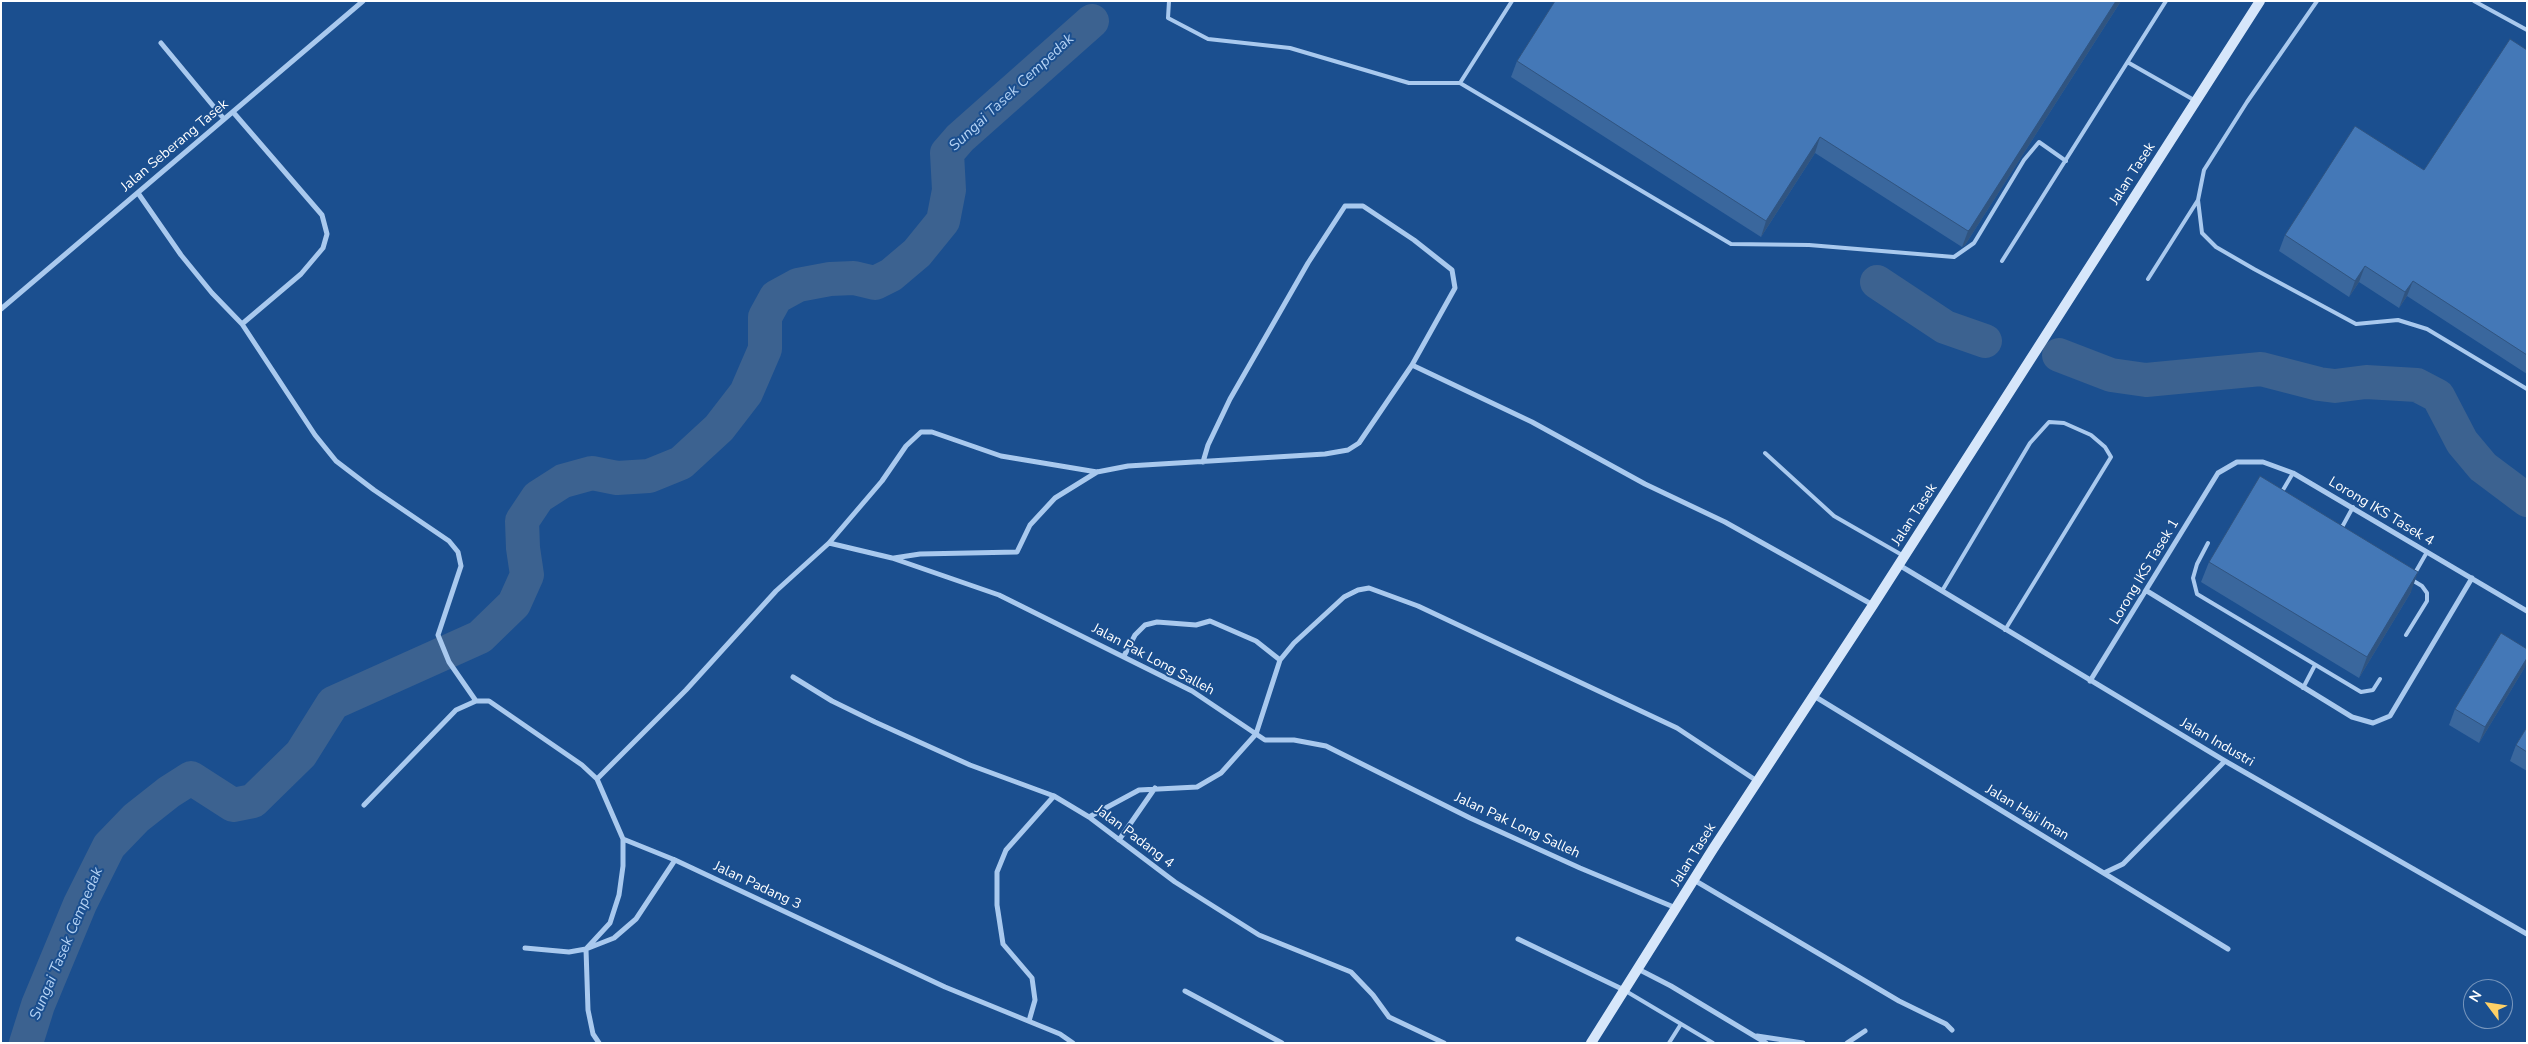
<!DOCTYPE html>
<html>
<head>
<meta charset="utf-8">
<style>
  body { margin:0 }
  #map { position:relative; width:2528px; height:1044px; overflow:hidden; background:#1b4f8f; font-family:"Nunito Sans",sans-serif }
  canvas { display:block }
  .frame { position:absolute; inset:0; border:2px solid #fff; pointer-events:none }
  .north { position:absolute; left:2463px; top:979px; width:50px; height:50px; box-sizing:border-box; background:#1b4f8f; border:1px solid #7695bc; border-radius:50%; rotate:301deg; font-size:14px; font-weight:700; line-height:20px; text-align:center; color:#fff }
  .north::after { content:''; display:block; margin:auto; width:18px; height:22px; background:#ffd166; clip-path:polygon(50% 0,100% 100%,50% 72%,0 100%) }
</style>
</head>
<body>
<div id="map">
<canvas width="2528" height="1044"></canvas>
<div class="frame"></div>
<div class="north">N</div>
</div>
<script>
const ctx = document.querySelector('canvas').getContext('2d');
ctx.lineJoin = 'round';
function toPath(rows) {
  const path = new Path2D();
  for (const r of rows) {
    path.moveTo(r[0], r[1]);
    for (let i = 2; i < r.length; i += 2) path.lineTo(r[i], r[i + 1]);
  }
  return path;
}
function strokePath(path, color, width, dash) {
  ctx.strokeStyle = color;
  ctx.lineWidth = width;
  ctx.lineCap = dash ? 'butt' : 'round';
  ctx.setLineDash(dash || []);
  ctx.stroke(path);
}
function fillPath(path, color) {
  ctx.fillStyle = color;
  ctx.fill(path, 'evenodd');
}
function label(font, color, halo, rows, align = 'center') {
  ctx.font = font + ' "Nunito Sans",sans-serif';
  ctx.lineWidth = 4;
  ctx.setLineDash([]);
  ctx.textBaseline = 'middle';
  ctx.strokeStyle = halo;
  ctx.fillStyle = color;
  for (const [text, x, y, turn = 0] of rows) {
    ctx.save();
    ctx.translate(x, y);
    ctx.rotate((+turn || 0) * Math.PI / 180);
    ctx.textAlign = isNaN(turn) ? turn : align;
    if (halo) ctx.strokeText(text, 0, 0);
    ctx.fillText(text, 0, 0);
    ctx.restore();
  }
}
strokePath(toPath([
  [1877,282,1945,327,1985,341],
  [2059,355,2111,375,2146,380,2261,369,2319,384,2335,386,2366,382,2417,385,2438,396,2462,442,2483,467,2527,500],
  [26,1043,38,1005,80,904,109,846,136,818,169,792,191,778,233,805,253,801,301,754,333,703,480,637,514,604,527,575,523,548,522,521,538,497,563,481,592,473,617,478,649,476,681,463,719,428,746,393,765,349,765,317,776,297,798,285,830,279,854,278,875,283,891,275,917,253,943,221,949,190,947,153,960,138,1092,21]
]), '#3c6290', 34);
strokePath(toPath([
  [1169,1,1168,18,1208,39,1290,48,1409,83,1460,83,1731,244,1809,245,1954,257,1974,243,2024,160,2039,142,2066,161],
  [2474,1,2527,30],
  [2129,63,2194,100],
  [1460,83,1512,1],
  [2198,200,2202,233,2216,247,2254,269,2356,324,2398,320,2427,329,2527,389],
  [2002,261,2166,1],
  [2148,279,2198,200,2204,170,2247,102,2317,1],
  [1765,453,1834,516,1902,555],
  [2280,495,2293,473],
  [2341,529,2353,507],
  [2208,543,2197,564,2193,578,2197,594,2361,692,2373,690,2380,679],
  [2415,573,2427,552],
  [1942,591,2030,443,2049,422,2064,423,2091,435,2105,447,2111,457,2005,630],
  [2406,635,2427,601,2427,593,2422,586,2412,580],
  [2303,688,2315,665],
  [1624,990,1713,1043],
  [1669,1043,1681,1024]
]), '#a9c9ee', 4);
strokePath(toPath([
  [161,43,224,119],
  [233,112,322,215,327,234,323,248,301,274,242,324],
  [138,193,181,255,212,293,242,324,315,435,336,461,374,490,449,541,458,552,461,566,438,635,449,662,476,701],
  [1,309,363,1],
  [1203,462,1208,445,1230,399,1308,263,1345,206,1363,206,1414,240,1452,270,1455,288,1412,365],
  [829,543,892,558,999,595,1192,691,1265,740,1294,740,1326,746,1470,818,1580,868,1676,908],
  [894,558,920,554,1017,552,1030,525,1055,498,1097,472],
  [1899,565,2225,761,2527,934],
  [2147,591,2352,717,2373,723,2390,716,2472,578],
  [1124,656,1135,635,1145,625,1157,622,1196,625,1210,621,1256,641,1280,660],
  [793,677,832,701,875,722,970,765,1054,796,1089,817,1175,882,1259,935,1351,972,1373,995,1389,1017,1444,1043],
  [2090,681,2218,473,2237,462,2263,462,2293,473,2527,611],
  [1814,696,2228,949],
  [597,779,686,690,776,591,829,543,882,481,906,446,921,432,932,432,1001,456,1097,472,1128,466,1325,454,1348,450,1359,443,1412,365,1532,422,1645,484,1725,522,1873,605],
  [364,805,456,710,476,701,489,701,582,765,597,779,623,839,675,860,945,987,1060,1034,1073,1043],
  [1089,817,1139,790,1197,787,1221,773,1256,734,1280,660,1294,643,1344,597,1358,590,1369,588,1418,606,1677,728,1757,781],
  [1119,840,1155,788],
  [2104,873,2123,864,2225,761],
  [1694,880,1899,1001,1946,1024,1952,1030],
  [1518,939,1624,990],
  [525,948,569,952,586,949,614,938,636,919,675,860],
  [1638,969,1671,986,1766,1043],
  [1185,991,1282,1043],
  [1029,1021,1035,1000,1032,978,1003,944,997,905,997,872,1006,850,1054,796],
  [1757,1036,1803,1043],
  [599,1043,593,1034,588,1010,586,949,610,923,619,895,623,866,623,839],
  [1847,1043,1865,1031]
]), '#a9c9ee', 5);
strokePath(toPath([
  [1591,1043,1713,849,1873,605,2260,1]
]), '#d6e6fa', 10);
fillPath(toPath([
  [2121,1,1965,245,1962,247,1815,153,1761,237,1511,77,1517,61],
  [2527,50,2527,374,2407,296,2399,308,2359,282,2349,297,2279,251,2285,235,2424,170],
  [2209,562,2411,592,2359,678,2201,582],
  [2525,667,2479,743,2449,725,2455,709],
  [2527,727,2527,771,2510,761,2516,745]
]), '#3a679d');
fillPath(toPath([
  [2116,1,2121,1,1965,245,1962,247,1968,231],
  [1820,137,1815,153,1761,237,1766,221],
  [2365,266,2359,282,2349,297,2355,281],
  [2413,281,2407,296,2399,308,2405,292],
  [2418,572,2411,592,2359,678,2367,657],
  [2527,658,2527,662,2525,667,2479,743,2485,727]
]), '#305480');
const building = toPath([
  [1555,1,2116,1,1970,229,1968,231,1820,137,1766,221,1517,61,1555,1],
  [2510,39,2527,50,2527,355,2413,281,2405,292,2365,266,2355,281,2285,235,2355,126,2424,170,2510,39],
  [2260,476,2418,572,2367,657,2209,562,2260,476],
  [2501,633,2527,649,2527,658,2485,727,2455,709,2501,633],
  [2527,727,2527,752,2516,745,2527,727]
]);
fillPath(building, '#4478b7');
strokePath(building, '#305480', 1);
label('14px', '#fff', '#1b4f8f', [
  ["Jalan Seberang Tasek",175,146,-40],
  ["Jalan Tasek",2133,174,-57],
  ["Lorong IKS Tasek 4",2381,512,31],
  ["Jalan Tasek",1915,515,-57],
  ["Lorong IKS Tasek 1",2145,572,-59],
  ["Jalan Pak Long Salleh",1153,660,28],
  ["Jalan Industri",2217,743,30],
  ["Jalan Haji Iman",2027,813,31],
  ["Jalan Pak Long Salleh",1517,826,25],
  ["Jalan Padang 4",1134,837,37],
  ["Jalan Tasek",1694,855,-58],
  ["Jalan Padang 3",757,886,25]
]);
label('italic 15px', '#b5d3f5', '#1b4f8f', [
  ["Sungai Tasek Cempedak",1012,93,-43],
  ["Sungai Tasek Cempedak",67,944,-67]
]);
</script>
</body>
</html>
